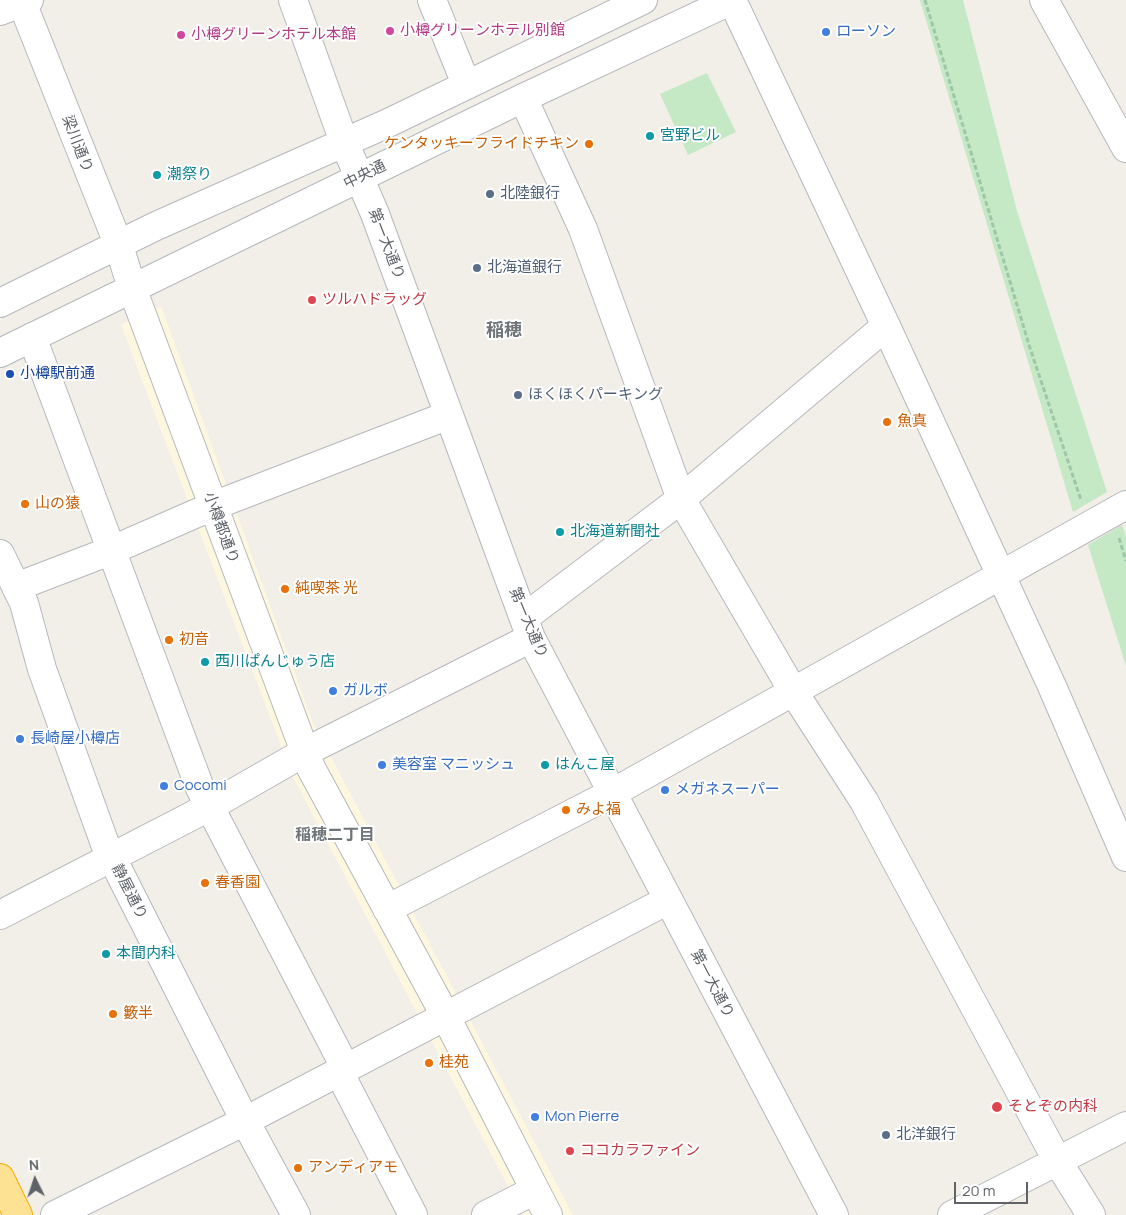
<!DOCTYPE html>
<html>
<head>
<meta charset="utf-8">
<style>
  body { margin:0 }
  #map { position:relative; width:1126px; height:1215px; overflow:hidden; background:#f1efe8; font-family:Manrope,sans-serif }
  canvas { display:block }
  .north { position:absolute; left:10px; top:1155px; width:50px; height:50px; -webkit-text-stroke:4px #fff; paint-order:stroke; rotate:356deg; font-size:14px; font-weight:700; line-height:20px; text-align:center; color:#5f6368 }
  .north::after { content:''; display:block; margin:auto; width:18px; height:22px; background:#5f6368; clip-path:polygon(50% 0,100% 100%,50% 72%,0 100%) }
  .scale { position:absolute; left:954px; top:1182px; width:74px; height:22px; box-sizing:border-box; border:2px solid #5f6368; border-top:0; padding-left:6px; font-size:15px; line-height:18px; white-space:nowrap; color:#5f6368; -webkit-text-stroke:4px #fff; paint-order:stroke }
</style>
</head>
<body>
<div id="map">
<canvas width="1126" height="1215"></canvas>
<div class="north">N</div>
<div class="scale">20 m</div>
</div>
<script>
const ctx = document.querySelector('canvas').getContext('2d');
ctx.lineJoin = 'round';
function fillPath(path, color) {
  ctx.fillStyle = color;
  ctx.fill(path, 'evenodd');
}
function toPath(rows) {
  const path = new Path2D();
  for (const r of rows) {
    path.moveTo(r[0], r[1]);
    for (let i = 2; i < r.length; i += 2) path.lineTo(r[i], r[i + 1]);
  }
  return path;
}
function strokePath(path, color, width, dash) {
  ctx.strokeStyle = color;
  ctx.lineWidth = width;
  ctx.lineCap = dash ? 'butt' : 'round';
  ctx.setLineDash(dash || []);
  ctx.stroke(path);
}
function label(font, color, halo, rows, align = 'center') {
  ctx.font = font + ' Manrope,"Noto Sans JP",sans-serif';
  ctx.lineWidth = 4;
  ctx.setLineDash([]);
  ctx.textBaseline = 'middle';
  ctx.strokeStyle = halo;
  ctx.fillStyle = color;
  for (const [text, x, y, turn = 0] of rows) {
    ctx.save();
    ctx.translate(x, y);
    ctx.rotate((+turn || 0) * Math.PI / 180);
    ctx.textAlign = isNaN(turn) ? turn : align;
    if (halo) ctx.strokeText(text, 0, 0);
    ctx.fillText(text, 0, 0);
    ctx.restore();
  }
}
fillPath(toPath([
  [161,306,313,723,573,1215,523,1215,293,777,121,325]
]), '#fef7e0');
fillPath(toPath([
  [920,0,963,0,1017,211,1107,492,1073,512],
  [707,73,736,132,688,155,660,94],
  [1122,525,1126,537,1126,666,1088,545]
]), '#c5e8c5');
const minor = toPath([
  [21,0,119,246,132,288,311,768,446,1017,548,1215],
  [293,0,344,142,375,214,531,638,834,1215],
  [432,0,466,84],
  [732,0,886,326,1051,684,1126,857],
  [1044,0,1126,148],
  [0,11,29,0],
  [523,98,583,229,681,499,793,691,864,801,1058,1162,1091,1215],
  [0,303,156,226,386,124,643,0],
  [32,337,200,788,346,1069],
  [0,353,523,98,732,0],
  [0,554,24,603,42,669,105,844,245,1121,296,1215],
  [16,587,110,551,213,506,449,415],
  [524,618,681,499,886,326],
  [387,909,614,792,1126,505],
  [0,915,209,807,305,752,531,638],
  [339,1072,413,1215],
  [55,1215,245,1121,668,900],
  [486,1215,535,1190],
  [952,1215,1126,1126]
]);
const highway = toPath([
  [0,1178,18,1215]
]);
strokePath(minor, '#b5b8bc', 30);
strokePath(highway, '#f9ab00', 30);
strokePath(toPath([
  [925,0,1030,348,1081,500],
  [1119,538,1126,561]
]), '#9cc7a9', 3, [5, 2.5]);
strokePath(minor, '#fff', 28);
strokePath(highway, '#fde293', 28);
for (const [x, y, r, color] of [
  [390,31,5,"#d1479c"],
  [826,32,5,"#3f7fe0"],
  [181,35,5,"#d1479c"],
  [650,136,5,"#0f9aa8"],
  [589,144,5,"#e8710a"],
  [157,175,5,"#0f9aa8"],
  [490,194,5,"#5c6f8a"],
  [477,268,5,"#5c6f8a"],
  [312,300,5,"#e0444e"],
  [10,374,5,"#1a4fb4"],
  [518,395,5,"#5c6f8a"],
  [887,422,5,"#e8710a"],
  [25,504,5,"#e8710a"],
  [560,532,5,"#0f9aa8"],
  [285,589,5,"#e8710a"],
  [169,640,5,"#e8710a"],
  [205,662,5,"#0f9aa8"],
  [333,691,5,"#3f7fe0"],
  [20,739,5,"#3f7fe0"],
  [382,765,5,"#3f7fe0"],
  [545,765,5,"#0f9aa8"],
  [164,786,5,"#3f7fe0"],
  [665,790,5,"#3f7fe0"],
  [566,810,5,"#e8710a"],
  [205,883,5,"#e8710a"],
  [106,954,5,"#0f9aa8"],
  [113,1014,5,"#e8710a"],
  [429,1063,5,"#e8710a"],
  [997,1107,6,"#e0444e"],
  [535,1117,5,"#3f7fe0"],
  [886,1135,5,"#5c6f8a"],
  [570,1151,5,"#e0444e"],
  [298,1168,5,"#e8710a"]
]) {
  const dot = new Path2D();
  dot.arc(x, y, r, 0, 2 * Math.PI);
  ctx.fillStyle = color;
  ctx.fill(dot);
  strokePath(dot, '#fff', 2);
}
label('15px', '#b23c85', '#fff', [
  ["小樽グリーンホテル別館",400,31],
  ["小樽グリーンホテル本館",191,35]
], 'left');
label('15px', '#366cbe', '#fff', [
  ["ローソン",836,32],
  ["ガルボ",343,691],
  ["長崎屋小樽店",30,739],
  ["美容室 マニッシュ",392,765],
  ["Cocomi",174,786],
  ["メガネスーパー",675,790],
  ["Mon Pierre",545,1117]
], 'left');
label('15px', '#0d838f', '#fff', [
  ["宮野ビル",660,136],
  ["潮祭り",167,175],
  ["北海道新聞社",570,532],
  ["西川ぱんじゅう店",215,662],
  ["はんこ屋",555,765],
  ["本間内科",116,954]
], 'left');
label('15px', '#5f6368', '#fff', [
  ["梁川通り",77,144,69],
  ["中央通",365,175,-26],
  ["第一大通り",386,244,69],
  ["小樽都通り",221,528,70],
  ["第一大通り",528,623,67],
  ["静屋通り",129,892,63],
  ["第一大通り",712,984,62]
]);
label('15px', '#c56008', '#fff', [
  ["ケンタッキーフライドチキン",579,144,"right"],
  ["魚真",897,422],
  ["山の猿",35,504],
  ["純喫茶 光",295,589],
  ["初音",179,640],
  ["みよ福",576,810],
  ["春香園",215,883],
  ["籔半",123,1014],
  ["桂苑",439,1063],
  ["アンディアモ",308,1168]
], 'left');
label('15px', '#4e5e75', '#fff', [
  ["北陸銀行",500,194],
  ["北海道銀行",487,268],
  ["ほくほくパーキング",528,395],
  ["北洋銀行",896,1135]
], 'left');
label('15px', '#be3a42', '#fff', [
  ["ツルハドラッグ",322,300],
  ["そとぞの内科",1008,1107],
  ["ココカラファイン",580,1151]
], 'left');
label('15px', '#164399', '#fff', [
  ["小樽駅前通",20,374]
], 'left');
label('bold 16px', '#70757a', '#fff', [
  ["稲穂二丁目",335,836]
]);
label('bold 18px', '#70757a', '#fff', [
  ["稲穂",504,331]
]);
</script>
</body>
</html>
